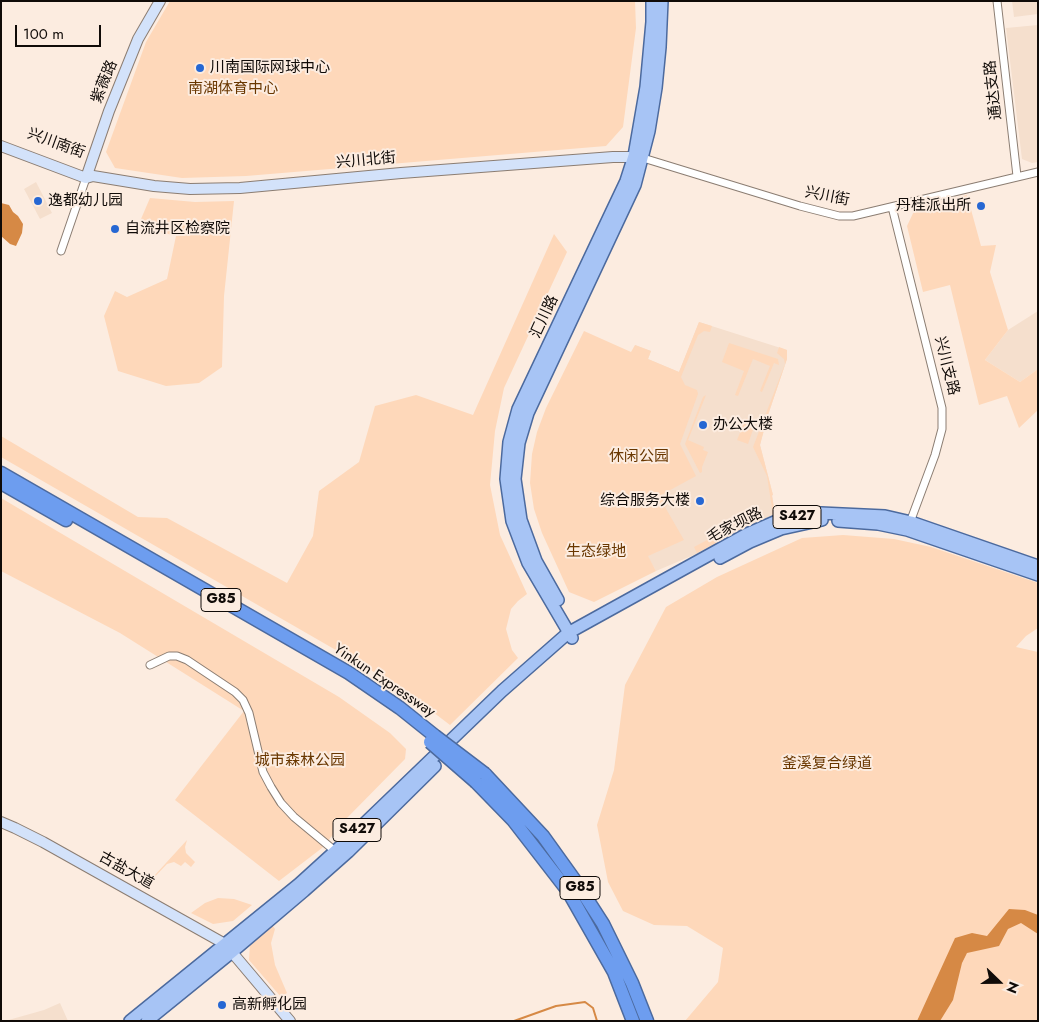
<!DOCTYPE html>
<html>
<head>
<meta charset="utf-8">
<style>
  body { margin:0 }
  #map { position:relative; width:1039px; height:1022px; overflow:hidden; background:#fcece0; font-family:Jost,sans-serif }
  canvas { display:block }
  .frame { position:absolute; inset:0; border:2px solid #100b08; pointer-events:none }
  .north { position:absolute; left:974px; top:957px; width:50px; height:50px; -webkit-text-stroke:4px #fcece0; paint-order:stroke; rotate:112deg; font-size:14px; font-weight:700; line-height:20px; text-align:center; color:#100b08 }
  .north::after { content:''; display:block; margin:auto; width:18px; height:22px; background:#100b08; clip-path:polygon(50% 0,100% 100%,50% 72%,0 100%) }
  .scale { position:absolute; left:15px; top:25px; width:86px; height:22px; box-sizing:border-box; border:2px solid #100b08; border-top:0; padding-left:6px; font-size:15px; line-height:18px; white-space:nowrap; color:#100b08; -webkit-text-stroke:4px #fcece0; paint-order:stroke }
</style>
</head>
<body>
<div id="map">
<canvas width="1039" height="1022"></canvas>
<div class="frame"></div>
<div class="north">N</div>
<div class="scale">100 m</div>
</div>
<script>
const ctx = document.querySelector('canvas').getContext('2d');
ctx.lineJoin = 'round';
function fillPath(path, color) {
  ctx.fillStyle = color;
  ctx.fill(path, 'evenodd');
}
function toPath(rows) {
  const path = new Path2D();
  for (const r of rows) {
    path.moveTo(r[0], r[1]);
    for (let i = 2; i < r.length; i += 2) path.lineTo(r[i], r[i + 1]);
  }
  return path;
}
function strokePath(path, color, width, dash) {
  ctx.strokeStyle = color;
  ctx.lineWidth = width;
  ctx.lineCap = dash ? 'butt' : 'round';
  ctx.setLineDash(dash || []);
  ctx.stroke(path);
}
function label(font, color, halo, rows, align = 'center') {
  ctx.font = font + ' Jost,"Noto Sans SC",sans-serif';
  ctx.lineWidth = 4;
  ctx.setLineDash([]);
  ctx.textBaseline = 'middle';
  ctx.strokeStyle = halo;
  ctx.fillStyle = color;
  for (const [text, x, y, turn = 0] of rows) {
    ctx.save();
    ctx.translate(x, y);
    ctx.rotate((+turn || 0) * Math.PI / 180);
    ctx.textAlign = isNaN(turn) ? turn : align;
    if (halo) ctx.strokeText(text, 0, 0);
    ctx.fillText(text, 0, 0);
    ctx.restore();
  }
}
fillPath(toPath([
  [1012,1,1038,1,1038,14,1014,17],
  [1038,25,1038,162,1032,163,1022,159,1006,28],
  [36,182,52,213,40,219,24,189],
  [1038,311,1038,369,1020,382,985,360,1008,330],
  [699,322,787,350,787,359,768,415,760,445,773,495,772,496,775,514,696,554,656,571,647,556,635,345,651,351,648,359,679,372],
  [60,1003,68,1021,5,1021,44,1010]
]), '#f5dfcd');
fillPath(toPath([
  [170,1,635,1,636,28,623,127,606,146,246,176,182,178,115,168,106,152,146,42],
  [967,195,981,246,996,245,990,272,1008,330,985,360,1020,382,1038,369,1038,410,1019,428,1007,396,979,405,950,285,923,292,907,226,916,207],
  [150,198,195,202,234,201,224,296,222,367,199,383,166,386,118,371,104,316,115,291,127,297,167,279,176,236,138,226],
  [554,234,567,252,504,388,495,431,490,485,500,535,527,594,518,601,511,609,506,629,512,650,518,658,450,725,400,687,1,457,1,436,138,517,167,518,287,583,313,536,319,491,359,462,375,406,416,395,473,415],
  [699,322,712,326,710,332,704,331,698,335,681,377,685,385,697,390,698,394,680,444,696,476,661,495,667,506,665,507,684,540,648,556,656,571,594,602,569,592,542,533,534,509,530,483,532,454,537,432,546,408,584,331,631,352,635,345,651,351,648,359,679,372],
  [729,343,778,359,779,365,774,363,762,392,760,391,770,366,753,359,738,396,735,395,744,371,722,362],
  [779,347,787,350,787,359,768,415,760,445,773,495,772,495,775,514,773,515,767,476,753,447,785,364,784,359,777,353],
  [706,395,688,440,704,447,703,450,708,452,702,467,702,472,700,473,685,444,703,397],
  [746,418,753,421,755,424,748,444,737,440],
  [1,498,339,697,390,733,406,749,405,759,346,819,322,848,279,881,175,800,244,711,120,633,1,571],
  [726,530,729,536,697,553,694,547],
  [843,535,894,539,931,547,1038,583,1038,628,1026,636,1016,647,1038,652,1038,1021,685,1021,718,982,723,948,687,926,654,925,623,911,608,882,597,825,614,770,625,685,666,607,717,577,802,538],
  [187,840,185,847,186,853,195,862,191,867,185,862,181,866,174,862,167,864,145,887,144,887],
  [218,898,234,899,252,905,233,921,213,924,191,913,205,903],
  [272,925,275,929,271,943,275,965,287,993,281,997,249,960,250,944]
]), '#fed8ba');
fillPath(toPath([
  [1,203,9,205,13,212,18,216,23,224,22,233,16,246,10,244,1,236],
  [1009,909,1025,910,1038,915,1038,934,1021,923,1008,929,999,946,967,953,962,963,953,1000,940,1021,917,1021,955,938,972,933,987,936]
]), '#d68945');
strokePath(toPath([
  [514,1021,556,1006,585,1002,593,1008,597,1021]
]), '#d68945', 2);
const street = toPath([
  [997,1,1017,176],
  [643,158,800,206,839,216,853,216,1038,172],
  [892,207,942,408,942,429,935,455,909,525],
  [61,251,86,178],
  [150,665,169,656,177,656,187,660,235,692,243,700,249,713,263,772,271,787,281,803,294,817,335,851]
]);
const secondary = toPath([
  [1,146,86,178,93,176,154,186,190,189,240,188,401,173,613,157,640,157],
  [86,178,109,111,138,39,160,1],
  [1,822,15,828,43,842,225,944,290,1021]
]);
const primary = toPath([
  [838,521,878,524,907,530,1038,575],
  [720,558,750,542,781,529,822,520],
  [558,600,536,561,521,520,515,479,519,443,528,413,635,185,649,131,656,88,660,47,662,1],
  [572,638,528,563,512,521,506,479,509,442,518,409,626,181,634,156,646,87,652,22,652,1],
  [130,1021,299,884,343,844,502,691,568,633,747,534,779,520,821,513,885,516,911,522,1038,566],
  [147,1021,232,952,304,891,348,852,435,766]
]);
const highway = toPath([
  [1,473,349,673,400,708,435,736],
  [1,483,66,520],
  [485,774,543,836,576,882,603,924,632,983,647,1021],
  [476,782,513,820,568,891,614,972,633,1021]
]);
strokePath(street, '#8b7d72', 9);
strokePath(secondary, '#8b7d72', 12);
strokePath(primary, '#4c6a9e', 14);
strokePath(highway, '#4c6a9e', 15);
strokePath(street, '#fff', 7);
strokePath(secondary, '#d3e2fa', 10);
strokePath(primary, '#a7c4f5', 11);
strokePath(highway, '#6d9def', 12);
const highwayBridge = toPath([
  [435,736,485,774],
  [430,742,476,782]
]);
strokePath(highwayBridge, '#4c6a9e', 15, []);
strokePath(highwayBridge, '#6d9def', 12);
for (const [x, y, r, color] of [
  [200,68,5,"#2667d3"],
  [38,201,5,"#2667d3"],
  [981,206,5,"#2667d3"],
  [115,229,5,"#2667d3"],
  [703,425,5,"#2667d3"],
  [700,501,5,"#2667d3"],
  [222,1005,5,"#2667d3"]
]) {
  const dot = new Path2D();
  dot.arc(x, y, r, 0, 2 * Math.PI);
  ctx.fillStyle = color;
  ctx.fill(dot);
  strokePath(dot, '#fcece0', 2);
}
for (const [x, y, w] of [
  [797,517,48],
  [221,600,40],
  [357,830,48],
  [580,888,40]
]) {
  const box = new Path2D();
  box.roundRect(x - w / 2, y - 11.5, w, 23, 4);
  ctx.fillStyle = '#fcece0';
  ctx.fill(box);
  strokePath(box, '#100b08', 1);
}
label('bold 14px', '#100b08', null, [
  ["S427",797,517],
  ["G85",221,600],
  ["S427",357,830],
  ["G85",580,888]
]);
label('15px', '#100b08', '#fcece0', [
  ["川南国际网球中心",210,68],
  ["逸都幼儿园",48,201],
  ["丹桂派出所",971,206,"right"],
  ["自流井区检察院",125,229],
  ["办公大楼",713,425],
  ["综合服务大楼",690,501,"right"],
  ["高新孵化园",232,1005]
], 'left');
label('15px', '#100b08', '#fcece0', [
  ["紫薇路",105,82,-68],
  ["通达支路",994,90,-96],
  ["兴川南街",56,144,20],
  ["兴川北街",366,161,-5],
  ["兴川街",827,197,11],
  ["汇川路",545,317,-65],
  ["兴川支路",946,366,76],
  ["毛家坝路",735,526,-27],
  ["Yinkun Expressway",384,681,34],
  ["古盐大道",126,871,29]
]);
label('15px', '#693700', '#fcece0', [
  ["南湖体育中心",233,89],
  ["休闲公园",639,457],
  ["生态绿地",596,552],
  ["城市森林公园",300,761],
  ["釜溪复合绿道",827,764]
]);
</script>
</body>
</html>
